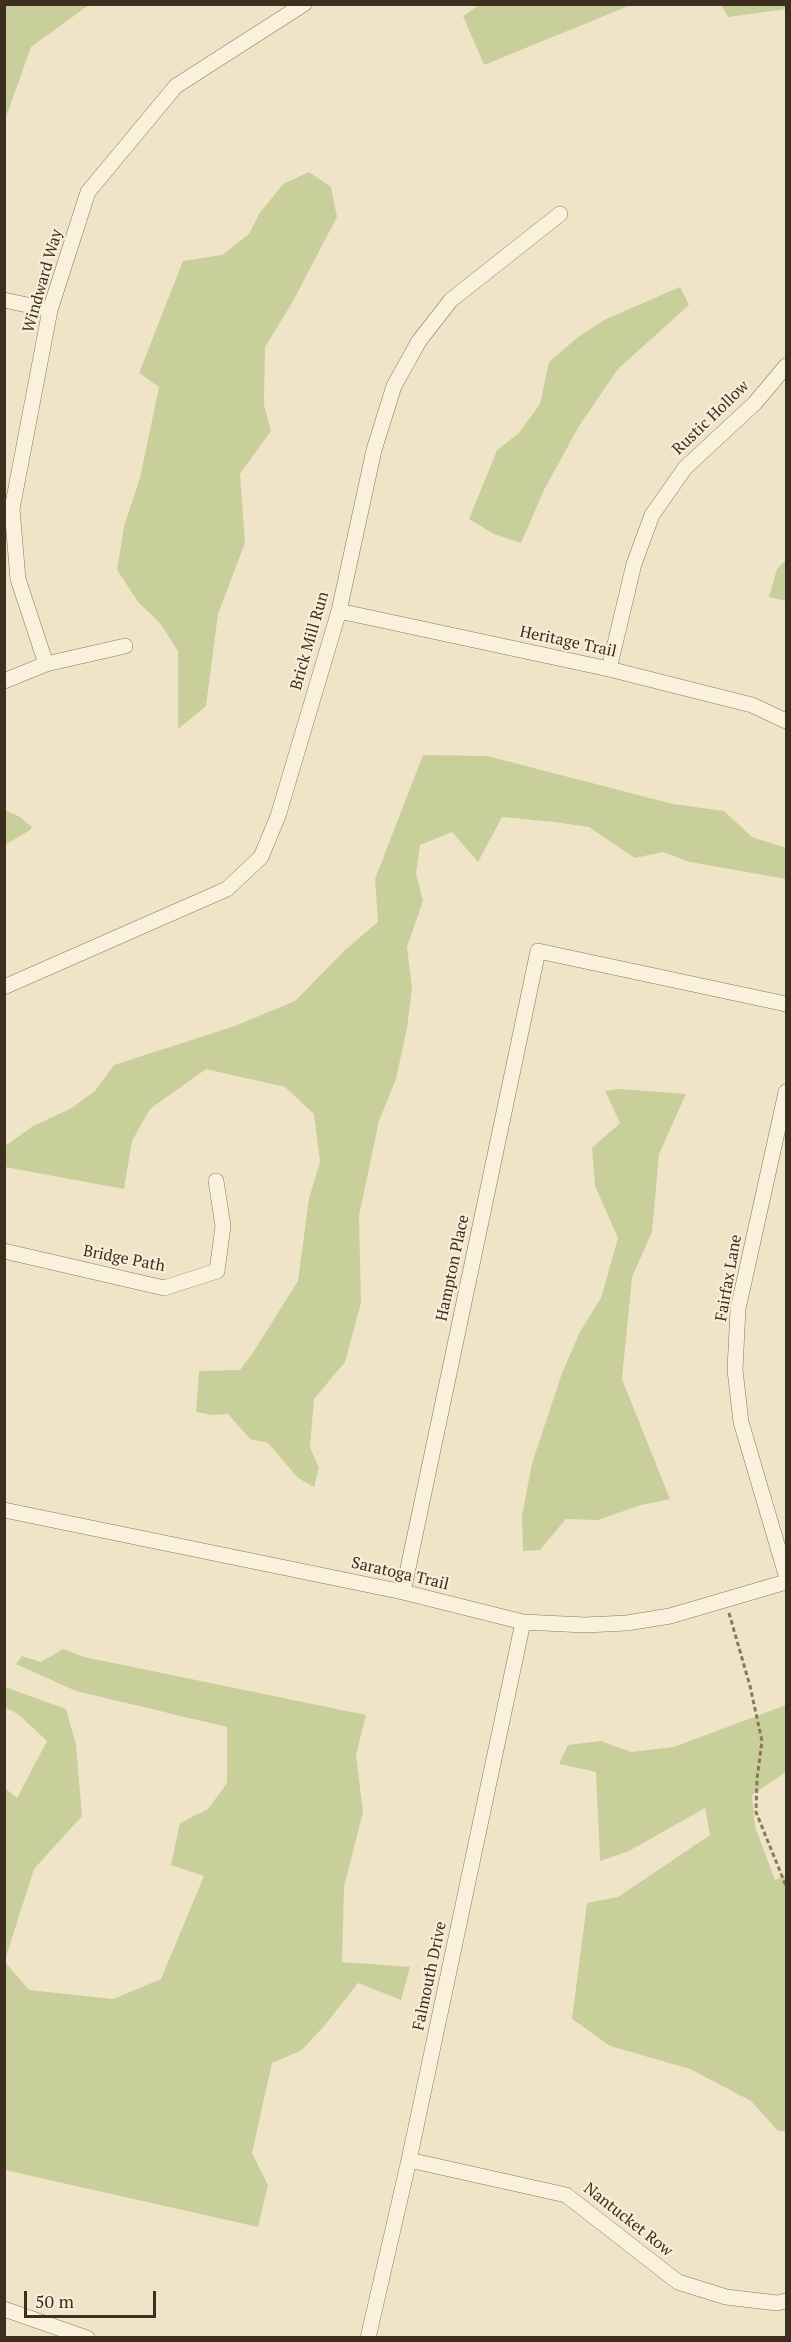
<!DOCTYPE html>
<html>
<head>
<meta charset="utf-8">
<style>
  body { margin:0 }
  #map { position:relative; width:791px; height:2342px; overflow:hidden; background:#f0e4c8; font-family:"PT Serif",serif }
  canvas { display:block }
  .frame { position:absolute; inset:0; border:6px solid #3d2e20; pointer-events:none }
  .scale { position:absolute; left:24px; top:2291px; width:132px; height:27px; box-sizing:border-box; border:3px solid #3d2e20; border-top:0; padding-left:8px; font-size:18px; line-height:21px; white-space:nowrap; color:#3d2e20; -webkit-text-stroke:4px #f7eed8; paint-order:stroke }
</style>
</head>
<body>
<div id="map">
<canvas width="791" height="2342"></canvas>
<div class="frame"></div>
<div class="scale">50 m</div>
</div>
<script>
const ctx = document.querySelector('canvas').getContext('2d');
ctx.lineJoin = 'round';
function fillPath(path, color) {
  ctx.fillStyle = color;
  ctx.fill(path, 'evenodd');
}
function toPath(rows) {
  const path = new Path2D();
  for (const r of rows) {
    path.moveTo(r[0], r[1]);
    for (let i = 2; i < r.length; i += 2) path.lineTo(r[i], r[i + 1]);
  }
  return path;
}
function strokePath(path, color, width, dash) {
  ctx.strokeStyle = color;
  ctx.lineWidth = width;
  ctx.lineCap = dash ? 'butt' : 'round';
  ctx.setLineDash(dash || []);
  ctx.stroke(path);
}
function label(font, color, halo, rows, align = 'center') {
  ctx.font = font + ' "PT Serif",serif';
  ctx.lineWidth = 4.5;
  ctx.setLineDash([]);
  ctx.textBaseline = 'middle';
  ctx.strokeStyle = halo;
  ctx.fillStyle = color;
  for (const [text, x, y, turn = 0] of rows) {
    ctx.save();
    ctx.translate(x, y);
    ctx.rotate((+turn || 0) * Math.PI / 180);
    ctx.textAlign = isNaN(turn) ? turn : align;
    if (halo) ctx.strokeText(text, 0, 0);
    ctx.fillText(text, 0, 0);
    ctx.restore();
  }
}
fillPath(toPath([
  [5,4,89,5,31,47,5,120],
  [479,5,479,4,631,5,484,65,463,16],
  [721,5,786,5,786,9,728,17],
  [309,172,331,187,337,217,292,303,265,347,264,405,271,431,240,474,245,543,218,614,206,706,178,729,178,651,160,623,139,603,117,570,124,526,140,478,159,387,139,373,183,261,222,255,249,234,259,214,283,184],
  [680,287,689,305,618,369,579,426,544,490,521,543,494,534,469,519,497,450,519,433,540,404,549,362,578,337,606,319],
  [786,560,786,601,769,597,777,569],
  [423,755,487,756,673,804,724,811,752,837,786,848,786,879,690,862,663,852,635,858,589,827,554,822,502,817,478,862,452,832,420,845,416,874,423,901,407,947,412,988,407,1028,396,1079,379,1121,359,1216,361,1303,345,1362,314,1399,310,1447,319,1468,314,1487,298,1478,268,1443,250,1439,228,1414,211,1415,196,1412,199,1371,240,1370,254,1351,298,1281,309,1198,320,1162,314,1114,285,1087,206,1069,150,1109,132,1141,124,1189,5,1167,5,1146,33,1126,70,1109,95,1091,114,1065,235,1026,295,1001,344,951,378,922,375,879],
  [5,810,20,817,32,827,30,830,5,845],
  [619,1089,686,1094,659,1154,652,1232,632,1277,622,1379,670,1499,641,1505,598,1520,566,1519,540,1550,523,1551,522,1516,532,1463,562,1373,580,1332,601,1298,618,1238,595,1186,592,1148,620,1123,605,1091],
  [63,1649,84,1657,366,1715,356,1755,363,1812,344,1887,342,1962,410,1967,401,2000,358,1983,325,2025,302,2050,272,2063,252,2153,268,2185,258,2227,5,2170,5,1962,29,1990,113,1999,161,1979,204,1876,171,1865,180,1823,208,1809,227,1783,227,1727,76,1691,16,1664,22,1656,41,1662],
  [5,1687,66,1709,76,1745,82,1816,34,1869,5,1960,5,1788,17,1798,47,1741,19,1715,5,1707],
  [786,1705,786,1772,752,1795,755,1827,775,1880,786,1875,786,2131,778,2131,751,2101,690,2069,610,2046,572,2019,587,1903,618,1897,710,1835,705,1808,629,1851,600,1861,596,1772,559,1764,568,1745,601,1741,631,1752,674,1747]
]), '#c9cf9b');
const street = toPath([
  [4,300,50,310],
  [339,611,609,669,752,705,786,721],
  [46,664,18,579,12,509,50,310,88,192,176,86,304,4],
  [609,669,634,564,652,515,685,468,755,403,786,366],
  [4,681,46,664,125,646],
  [4,987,227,889,261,857,278,816,339,611,374,450,394,386,419,341,451,300,560,214],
  [786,1092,738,1309,735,1370,741,1422,786,1575],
  [4,1251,164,1288,217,1271,223,1226,216,1181],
  [4,1510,403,1592,523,1622,585,1625,627,1623,670,1616,786,1582],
  [403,1592,538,951,786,1004],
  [409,2160,566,2195,678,2282,726,2297,777,2303,786,2301],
  [4,2309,87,2338],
  [368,2338,409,2160,523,1622]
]);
strokePath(street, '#8d765c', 16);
strokePath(toPath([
  [729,1613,750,1686,762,1741,757,1779,756,1812,786,1886]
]), '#8d765c', 3, [4.5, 3]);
strokePath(street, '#faf1dc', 15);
label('16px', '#3d2e20', '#f7eed8', [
  ["Windward Way",43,281,-74],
  ["Rustic Hollow",711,418,-44],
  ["Brick Mill Run",310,641,-74],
  ["Heritage Trail",568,642,12],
  ["Bridge Path",124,1259,11],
  ["Hampton Place",453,1268,-78],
  ["Fairfax Lane",729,1278,-80],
  ["Saratoga Trail",400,1574,13],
  ["Falmouth Drive",430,1976,-78],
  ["Nantucket Row",628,2220,38]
]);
</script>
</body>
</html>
